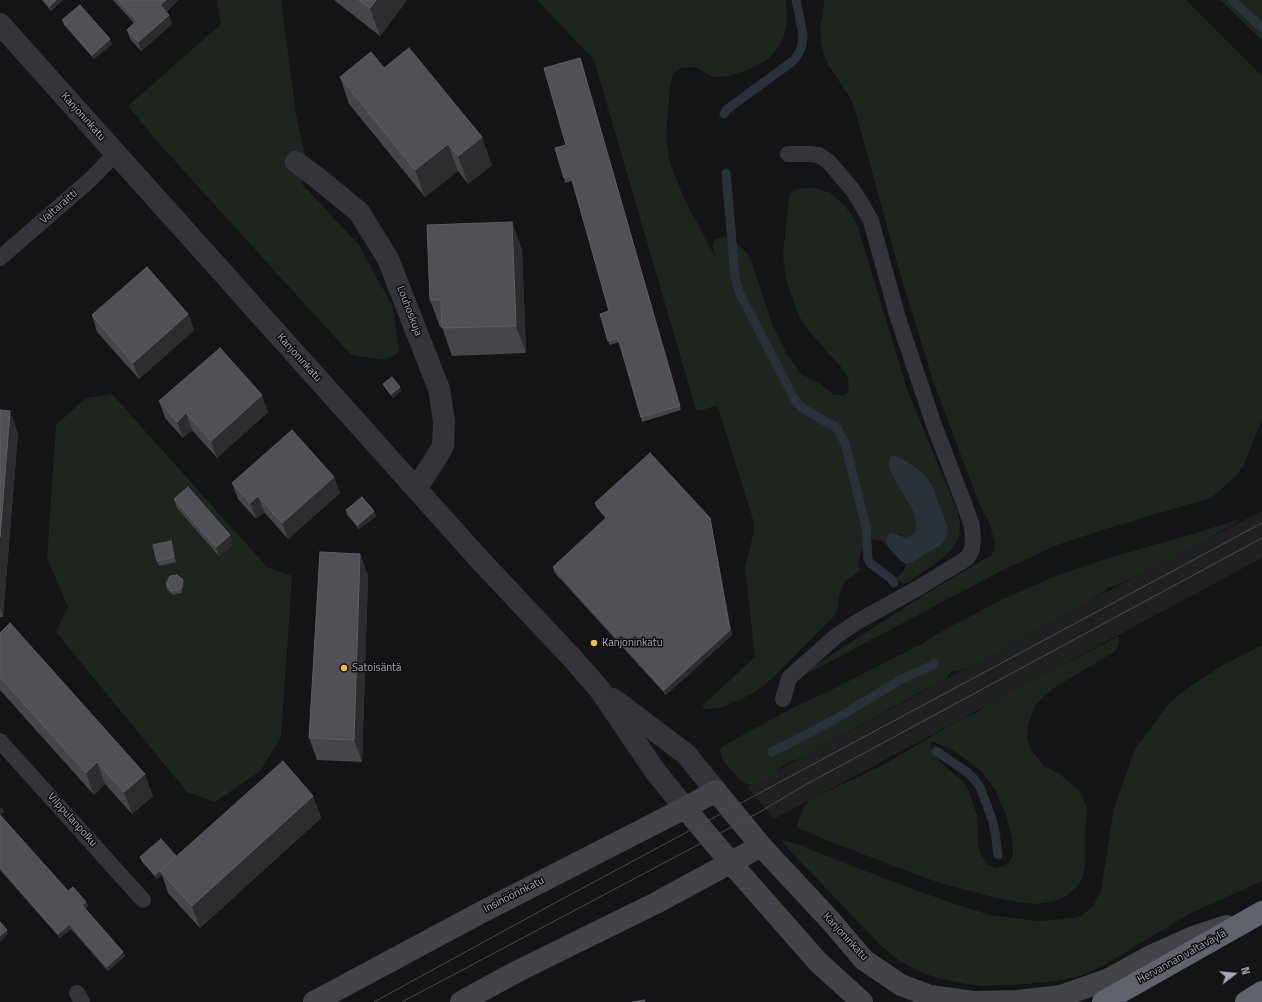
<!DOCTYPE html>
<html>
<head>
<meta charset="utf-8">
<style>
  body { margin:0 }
  #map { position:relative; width:1262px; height:1002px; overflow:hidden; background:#141315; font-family:"Titillium Web",sans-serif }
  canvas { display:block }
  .north { position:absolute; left:1214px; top:954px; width:40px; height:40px; -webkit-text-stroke:3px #0f0f10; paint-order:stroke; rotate:74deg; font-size:11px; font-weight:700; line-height:16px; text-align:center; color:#a5a9b6 }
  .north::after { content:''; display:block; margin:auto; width:14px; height:18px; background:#a5a9b6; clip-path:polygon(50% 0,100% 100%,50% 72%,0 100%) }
</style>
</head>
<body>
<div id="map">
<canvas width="1262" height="1002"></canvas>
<div class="north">N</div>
</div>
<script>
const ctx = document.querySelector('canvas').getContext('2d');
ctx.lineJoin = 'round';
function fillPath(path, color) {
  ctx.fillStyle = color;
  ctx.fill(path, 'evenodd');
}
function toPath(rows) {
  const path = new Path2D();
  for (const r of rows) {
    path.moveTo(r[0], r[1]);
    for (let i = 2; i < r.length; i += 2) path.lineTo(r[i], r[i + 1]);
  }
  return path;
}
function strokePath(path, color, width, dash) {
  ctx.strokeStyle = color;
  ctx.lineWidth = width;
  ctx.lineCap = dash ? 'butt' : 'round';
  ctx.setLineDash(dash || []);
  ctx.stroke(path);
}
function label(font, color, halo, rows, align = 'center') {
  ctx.font = font + ' "Titillium Web",sans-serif';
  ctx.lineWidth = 3;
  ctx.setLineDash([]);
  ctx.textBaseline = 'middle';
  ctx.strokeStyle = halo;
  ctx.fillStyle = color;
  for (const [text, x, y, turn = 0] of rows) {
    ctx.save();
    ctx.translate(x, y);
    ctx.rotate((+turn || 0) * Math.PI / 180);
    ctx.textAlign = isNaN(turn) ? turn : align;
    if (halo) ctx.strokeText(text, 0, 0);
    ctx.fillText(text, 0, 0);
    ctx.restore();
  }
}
fillPath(toPath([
  [1262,511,1262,558,870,768,774,819,747,787,1084,604,1197,544]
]), '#201f22');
fillPath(toPath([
  [217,0,281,0,296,114,305,156,302,184,359,245,393,307,399,352,386,360,351,355,163,148,128,106,221,24],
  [537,0,786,0,787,23,783,39,774,53,765,61,746,71,725,77,713,77,697,68,690,67,681,68,673,74,670,86,666,137,670,163,684,198,715,257,713,245,714,242,716,239,721,238,725,237,733,240,747,253,752,263,773,326,787,354,801,374,819,383,834,395,843,395,847,393,849,388,848,378,842,368,808,330,799,316,787,283,783,255,789,197,792,192,798,189,809,188,819,189,830,193,842,203,851,214,858,227,907,389,958,513,960,525,959,537,953,548,939,561,907,583,903,583,899,581,895,578,901,574,905,568,906,564,911,563,941,545,948,531,947,524,932,485,893,477,913,511,916,525,915,532,910,536,906,538,898,533,886,541,888,547,882,541,874,539,869,540,866,543,859,557,858,563,860,571,846,581,842,587,839,596,838,608,834,616,774,677,755,692,735,702,722,707,708,709,704,708,702,706,755,657,745,568,754,531,754,523,718,407,715,406,699,411,696,410,594,60],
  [824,0,1186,0,1262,76,1262,420,1244,464,1237,475,1217,493,1210,498,1112,527,1057,545,1040,553,1007,568,933,607,807,674,805,673,805,672,924,595,986,558,992,554,995,549,995,542,989,522,979,503,933,381,898,266,855,110,849,96,829,66,824,56,821,42,820,26,823,13],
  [1220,0,1262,0,1262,41,1262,40],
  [112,394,267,567,292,576,281,737,260,771,215,802,187,792,56,632,68,607,47,558,56,425,86,398],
  [1240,519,1240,520,1234,524,1178,555,1141,574,1115,586,1110,587,1100,595,1084,604,967,668,960,670,955,670,951,672,946,679,913,696,806,755,783,765,770,777,752,785,747,784,741,781,723,761,720,750,723,746,728,743,798,705,825,693,922,644,935,635,1003,599,1058,575,1105,559,1190,535],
  [1119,636,1119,644,1114,652,1052,689,1035,705,1028,725,1027,738,1031,750,1043,765,1058,773,1079,790,1087,807,1085,833,1085,864,1083,877,1078,886,1066,896,1055,901,1036,904,1017,902,993,897,940,883,923,877,831,842,798,828,797,824,802,811,808,801,813,798,883,765,956,722,976,713,987,705,1037,678],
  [934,742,954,751,971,763,984,774,995,790,1005,812,1012,837,1013,854,1009,863,1003,866,995,868,987,864,980,853,978,844,977,816,970,794,964,782,939,761,931,748,930,743],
  [1262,645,1262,881,1189,914,1101,967,1080,976,1056,981,1026,984,983,986,966,984,937,978,916,970,900,961,880,945,783,843,782,840,784,840,799,845,910,888,955,904,990,915,1038,921,1074,918,1081,916,1092,907,1101,891,1114,808,1135,749,1170,702,1191,686,1223,665]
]), '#1e251f');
fillPath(toPath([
  [894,456,899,457,921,471,932,485,947,524,948,531,945,539,941,545,911,563,906,564,901,561,888,547,886,541,888,534,893,532,906,538,910,536,915,532,916,525,913,511,893,477,890,469,889,461,891,457]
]), '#2a3139');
strokePath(toPath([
  [1232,0,1262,28],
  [724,114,726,110,793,61,799,53,802,45,803,34,796,0],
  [726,173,735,276,739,292,795,400,802,408,837,428,840,434,845,443,866,527,868,559,870,563,890,578,894,583],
  [936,751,967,772,974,779,980,787,992,819,995,832,998,855],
  [772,752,834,720,900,680,933,665,934,663]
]), '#2a3139', 9);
strokePath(toPath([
  [0,258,91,179,116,153],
  [783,699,789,678,835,637,855,623,918,588,961,562,968,557,972,549,973,540,972,526,965,506,934,425,898,318,871,221,861,203,852,189,829,162,819,155,810,154,788,154],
  [0,741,143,900],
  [77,993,82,1002]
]), '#34353a', 16);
strokePath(toPath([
  [0,24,480,560,574,660,600,690,655,771,685,808],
  [296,162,315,176,359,212,388,259,439,389,444,421,443,446,434,461,416,489],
  [613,699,686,754,716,791]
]), '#34353a', 22);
strokePath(toPath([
  [685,808,731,863,818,962,862,1002],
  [314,1002,480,913,685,808,716,791,761,846,830,920,864,960,901,985,930,996,974,1002,1018,1001,1061,996,1107,980,1153,955,1193,937,1227,926],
  [461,1002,518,971,656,903,761,846]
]), '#42444a', 22);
strokePath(toPath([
  [1103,1002,1262,912],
  [1246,1002,1262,992]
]), '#60636b', 22);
strokePath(toPath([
  [374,1002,553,904,1262,523],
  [402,1002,758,813,805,785,1262,538]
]), '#494b51', 1);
fillPath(toPath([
  [42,0,63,0,51,11],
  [113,0,178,0,166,12,172,24,141,51,130,39,127,30,134,23],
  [334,0,407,0,380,36],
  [62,20,112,44,94,59,64,25],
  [580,58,681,410,642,422,619,342,610,345,608,341,609,311,572,181,565,183,564,178,566,145],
  [384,68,492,165,468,184,458,171,425,197,349,104,340,77],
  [512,222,522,250,526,353,452,356,442,327,440,327,430,300],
  [188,314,194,330,139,379,97,332,92,315],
  [383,384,401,391,393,398,385,388],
  [159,401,268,412,217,458,192,430,183,438,165,418],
  [0,410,18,433,3,617,0,617],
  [334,477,340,493,288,539,264,512,256,519,238,499,232,483],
  [174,499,233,544,219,556,177,508],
  [595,503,710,518,711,523,732,635,666,695,554,572,553,567,606,519,596,507],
  [346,510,376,516,359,529,347,515],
  [172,546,176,562,159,566,157,561],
  [360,554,368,576,362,762,317,760,309,738],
  [183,580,184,585,182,593,173,595,167,589,166,584],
  [0,633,153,796,132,814,105,784,94,795,0,690],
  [313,796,321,818,200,928,168,893,162,875,157,879,142,862,140,857,176,856],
  [0,815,68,891,86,902,88,906,85,909,125,956,108,971,71,929,60,938,0,870]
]), '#45454a');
fillPath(toPath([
  [56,0,63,0,51,11,50,6],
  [166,0,178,0,163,14,160,5],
  [376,0,407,0,380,36,370,8],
  [169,15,172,24,141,51,138,42],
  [110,39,112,44,94,59,92,55],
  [580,58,582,62,681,410,680,406],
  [482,137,492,165,468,184,458,156],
  [448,144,458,171,425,197,415,170],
  [512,222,522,250,526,353,516,326],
  [188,314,194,330,139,379,133,363],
  [400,387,401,391,393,398,391,394],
  [262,395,268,412,217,458,211,441],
  [10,411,18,433,3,617,0,608,0,537],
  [186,413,192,430,183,438,177,422],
  [334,477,340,493,288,539,282,523],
  [258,496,264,512,256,519,250,503],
  [374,511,376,516,359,529,358,525],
  [710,518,711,523,732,635,666,695,664,690],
  [230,535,233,544,219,556,216,547],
  [171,541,172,546,176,562,174,557],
  [360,554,368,576,362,762,354,740],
  [183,580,184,585,182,593,181,589],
  [97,762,105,784,94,795,86,773],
  [145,774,153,796,132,814,124,792],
  [313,796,321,818,200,928,192,906],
  [2,807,4,812,0,815,0,809],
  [177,857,160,871,162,875,157,879,155,875],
  [86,902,88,906,84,910,82,905],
  [70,924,71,929,60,938,58,934],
  [7,930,8,934,0,942,0,936],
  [123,952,125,956,108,971,107,967]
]), '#2d2d30');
const building = toPath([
  [44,0,56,0,50,6,44,0],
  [118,0,166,0,160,5,169,15,138,42,127,30,137,21,118,0],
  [359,0,376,0,370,8,359,0],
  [80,5,110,39,92,55,62,20,80,5],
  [409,48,482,137,458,156,448,144,415,170,340,77,371,52,384,68,409,48],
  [580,58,680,406,641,417,618,338,608,341,600,314,609,311,571,176,564,178,555,148,566,145,544,68,580,58],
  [512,222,516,326,442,328,441,300,430,300,427,225,512,222],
  [147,267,188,314,133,363,92,315,147,267],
  [220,348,262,395,211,441,186,413,177,422,159,401,220,348],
  [392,377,400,387,391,394,383,384,392,377],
  [0,410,10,411,0,537,0,410],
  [292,430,334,477,282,523,258,496,250,503,232,483,292,430],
  [650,453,710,518,730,630,664,690,553,567,607,517,595,503,650,453],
  [188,487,230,535,216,547,174,499,188,487],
  [362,497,374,511,358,525,346,510,362,497],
  [171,541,174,557,157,561,153,545,171,541],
  [320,552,360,554,354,740,309,738,320,552],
  [177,575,183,580,181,589,171,591,166,584,170,576,177,575],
  [10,623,145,774,124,792,97,762,86,773,0,677,0,633,10,623],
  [283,761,313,796,192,906,160,871,283,761],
  [0,815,68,891,73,887,86,902,82,905,123,952,107,967,70,924,58,934,0,867,0,815],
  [161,839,176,856,155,875,140,857,161,839],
  [0,922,7,930,0,936,0,922],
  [644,1000,645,1002,632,1002,644,1000]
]);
fillPath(building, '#505056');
strokePath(building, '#5d5e65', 1);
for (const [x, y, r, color] of [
  [594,643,4,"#f5be2b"],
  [344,668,4,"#f5be2b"]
]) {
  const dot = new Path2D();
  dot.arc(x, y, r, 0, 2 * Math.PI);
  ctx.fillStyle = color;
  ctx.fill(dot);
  strokePath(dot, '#0f0f10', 1.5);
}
label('11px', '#a5a9b6', '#0f0f10', [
  ["Kanjoninkatu",83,117,48],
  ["Valtaraitti",59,207,-41],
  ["Louhoskuja",409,311,69],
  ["Kanjoninkatu",299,358,48],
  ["Vilppulanpolku",72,820,48],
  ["Insinöörinkatu",514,895,-27],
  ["Kanjoninkatu",845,937,47],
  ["Hervannan valtaväylä",1182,957,-29]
]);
label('11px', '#a5a9b6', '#0f0f10', [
  ["Kanjoninkatu",602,643],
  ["Satoisäntä",352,668]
], 'left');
</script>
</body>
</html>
